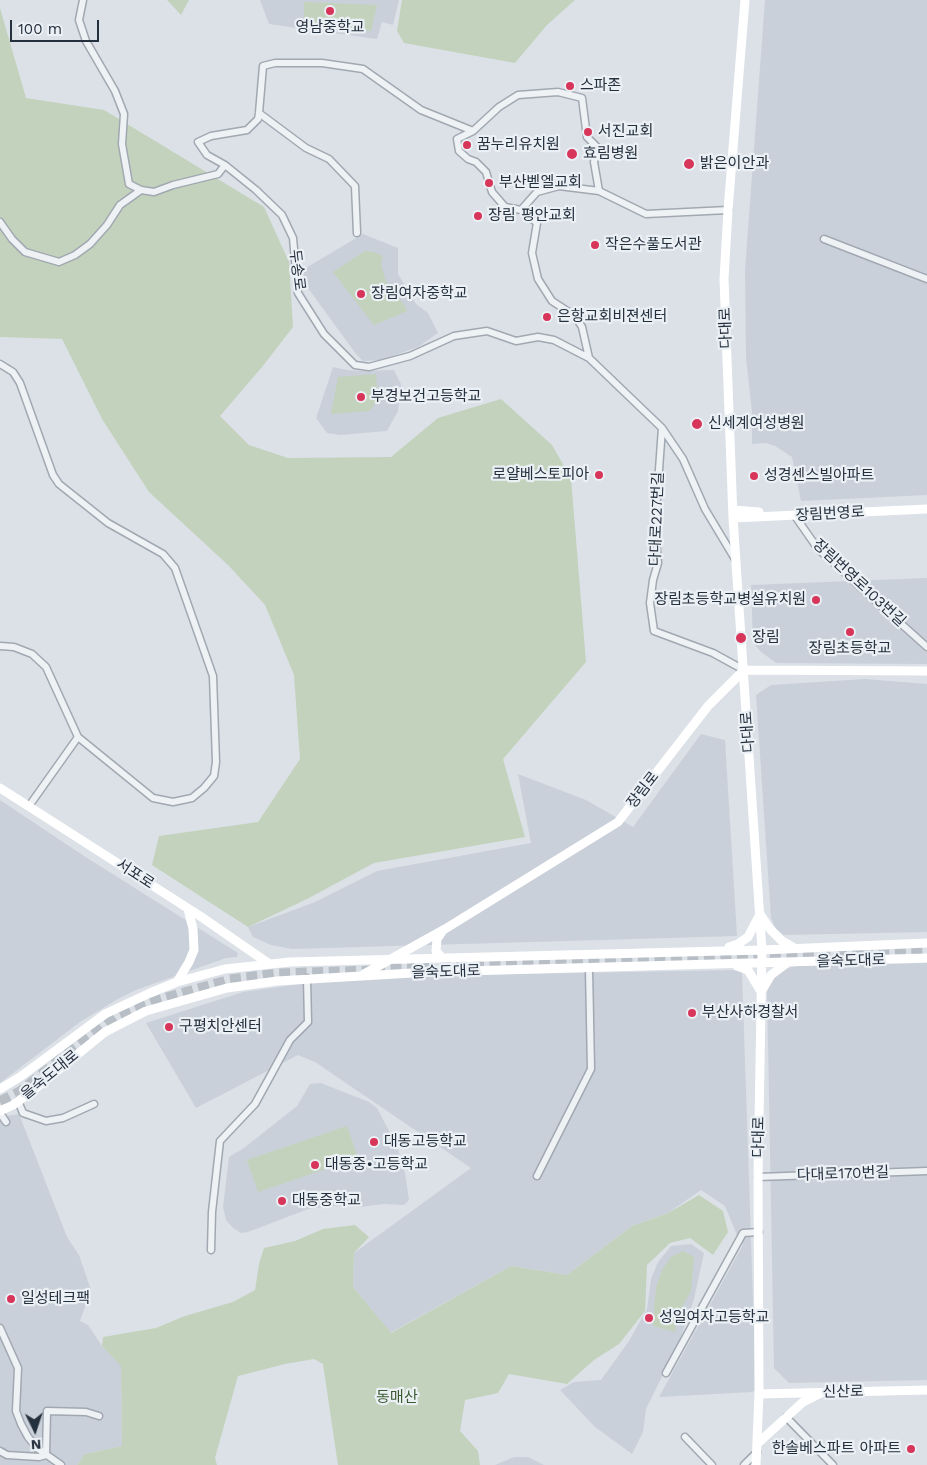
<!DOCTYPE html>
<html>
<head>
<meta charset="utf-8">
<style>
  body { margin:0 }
  #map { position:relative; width:927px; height:1465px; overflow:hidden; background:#dce1e7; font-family:"Work Sans",sans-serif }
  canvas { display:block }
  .north { position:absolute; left:10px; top:1405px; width:50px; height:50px; -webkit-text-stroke:4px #ebf0f5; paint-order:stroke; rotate:176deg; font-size:14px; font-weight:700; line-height:20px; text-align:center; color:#25303e }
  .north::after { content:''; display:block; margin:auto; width:18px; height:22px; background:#25303e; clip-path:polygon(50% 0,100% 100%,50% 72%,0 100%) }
  .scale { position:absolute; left:10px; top:20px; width:89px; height:22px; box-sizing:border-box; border:2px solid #25303e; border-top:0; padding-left:6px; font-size:15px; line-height:18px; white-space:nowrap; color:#25303e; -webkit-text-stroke:4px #ebf0f5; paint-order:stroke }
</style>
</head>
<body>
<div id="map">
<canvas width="927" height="1465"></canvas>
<div class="north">N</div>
<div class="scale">100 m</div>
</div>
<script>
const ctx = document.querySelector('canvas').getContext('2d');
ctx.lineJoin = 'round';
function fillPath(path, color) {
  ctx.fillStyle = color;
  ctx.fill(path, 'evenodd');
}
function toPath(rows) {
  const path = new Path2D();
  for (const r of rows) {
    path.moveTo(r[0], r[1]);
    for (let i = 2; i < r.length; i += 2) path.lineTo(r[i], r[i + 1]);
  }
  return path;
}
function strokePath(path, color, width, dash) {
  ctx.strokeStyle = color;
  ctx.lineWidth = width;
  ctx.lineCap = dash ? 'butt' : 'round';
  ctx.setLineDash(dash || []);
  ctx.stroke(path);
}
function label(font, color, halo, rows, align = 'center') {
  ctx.font = font + ' "Work Sans","Noto Sans KR",sans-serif';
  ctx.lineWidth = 4.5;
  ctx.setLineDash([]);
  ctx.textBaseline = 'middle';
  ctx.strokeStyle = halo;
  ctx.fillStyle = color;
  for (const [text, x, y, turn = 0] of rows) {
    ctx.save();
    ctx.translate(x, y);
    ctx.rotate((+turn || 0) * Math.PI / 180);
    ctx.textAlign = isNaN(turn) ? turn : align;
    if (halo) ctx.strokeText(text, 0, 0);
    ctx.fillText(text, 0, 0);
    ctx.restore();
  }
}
fillPath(toPath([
  [260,0,399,0,393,25,382,22,377,39,269,24],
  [765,0,927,0,927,495,801,501,792,457,775,446,766,443,752,444,752,412,746,357,745,270],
  [363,234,398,248,398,274,416,304,428,313,438,333,418,347,381,360,363,361,356,354,305,284,299,272],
  [333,367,347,370,361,371,394,370,401,384,398,411,387,431,340,435,327,433,316,418],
  [927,578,927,664,776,663,760,651,753,642,751,585],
  [865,679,927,684,927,932,783,935,776,929,771,918,756,695,771,685],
  [701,734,725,740,737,936,292,949,271,945,253,937,248,927,315,902,377,871,531,843,518,774,586,800,633,827],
  [0,800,84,856,238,953,237,957,226,958,136,990,118,999,80,1022,0,1083],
  [927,963,927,1380,789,1383,774,1368,767,989,770,982,782,969,796,966],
  [739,970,742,972,756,1390,752,1392,659,1397,743,1245,739,1240,725,1206,701,1190,668,1213,632,1226,567,1275,511,1266,390,1333,353,1287,354,1253,471,1168,315,1062,298,1055,196,1108,146,1023,243,992,321,981,405,976],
  [321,1083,369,1102,377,1108,397,1146,405,1173,409,1200,404,1205,384,1204,359,1207,332,1206,308,1209,248,1232,241,1233,233,1228,226,1220,223,1207,229,1157,244,1148,297,1106,310,1084],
  [19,1114,67,1237,79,1255,91,1290,80,1321,88,1325,102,1346,121,1365,122,1446,85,1454,77,1465,0,1465,0,1117],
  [691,1244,704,1253,694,1299,679,1342,646,1409,643,1432,632,1454,595,1427,560,1390,574,1382,601,1380,629,1341,647,1309,651,1279,658,1262,671,1246],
  [514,1457,528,1457,544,1465,495,1465]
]), '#cad0d9');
fillPath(toPath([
  [167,0,189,0,181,15],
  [402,0,575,0,547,25,515,63,404,43,397,31],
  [304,2,377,5,371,31,304,22],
  [0,8,26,98,104,110,264,207,289,262,293,327,262,367,220,416,249,445,288,458,391,457,438,418,501,399,552,445,571,478,586,662,503,759,525,837,374,863,307,899,248,927,152,865,159,836,258,822,300,759,294,675,265,605,229,566,149,492,102,419,62,339,0,337],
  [365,251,374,252,383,256,381,264,386,282,405,306,407,311,374,325,333,272],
  [376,374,378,398,370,411,331,414,338,377],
  [347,1126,358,1158,258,1192,247,1160],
  [699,1195,723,1211,728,1232,713,1255,690,1238,670,1243,647,1265,645,1311,619,1344,594,1360,567,1384,509,1374,498,1393,465,1400,460,1431,478,1451,480,1465,338,1465,323,1364,314,1359,285,1364,238,1376,215,1458,217,1465,77,1465,85,1454,122,1446,121,1366,102,1346,103,1337,156,1328,185,1316,233,1302,255,1290,259,1264,264,1248,295,1241,323,1229,355,1225,369,1237,354,1253,353,1287,391,1333,511,1266,567,1275,632,1226,668,1213],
  [683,1251,694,1257,691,1291,678,1314,675,1332,653,1326,654,1308,656,1288,662,1270,671,1257]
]), '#c3d2bc');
strokePath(toPath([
  [862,956,927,953],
  [374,966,614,961,870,951],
  [0,1102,20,1092,64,1057,118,1017,160,1000,230,980,278,974,376,971]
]), '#b7bec5', 11, [11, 5.5]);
const street = toPath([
  [83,0,79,20,86,41,115,91,124,114,122,144,129,184,141,190,154,192,173,185,218,174,225,165,256,190,282,215,293,238,298,293,324,334,355,365,369,367,410,356,454,336,487,331,516,341,538,337,554,340,589,358,662,428,683,459,705,509,735,559],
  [259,113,306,148,329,159,355,186,357,233],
  [225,165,207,155,198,142,211,136,247,130,258,119,259,113,263,66,275,63,322,63,363,69,421,110,473,131],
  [521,210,537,192,559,186,599,191,646,214,728,210],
  [0,222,12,239,25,252,59,262,75,255,90,244,107,225,120,205,141,190],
  [824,239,927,279],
  [589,358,582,327,575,316,552,301,538,279,532,253,537,223,521,210,505,207,492,192,486,172,476,162,468,159,459,151,457,139,473,131,499,107,518,95,558,92,582,98,587,137,598,148,594,162,599,191],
  [0,364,13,372,20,383,53,475,59,484,108,523,163,554,175,568,213,676,216,762,214,776,204,788,192,798,173,802,153,798,78,737],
  [662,428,655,525,658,563,653,580,650,603,654,631,713,653,744,670],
  [795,516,818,549,927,647],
  [0,646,14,647,32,654,46,667,78,737,29,806],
  [18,1101,23,1113,46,1121,63,1118,94,1104],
  [0,1113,6,1122],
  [537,1176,591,1069,589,969],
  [758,1177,927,1171],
  [211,1250,212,1212,220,1141,255,1104,290,1040,308,1022,307,978],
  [0,1328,18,1368,16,1411,21,1424,28,1437,37,1448,61,1465],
  [666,1373,743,1233,759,1232],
  [786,1417,833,1465],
  [685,1437,712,1465],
  [0,1451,7,1455,39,1457,46,1455],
  [46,1455,47,1411,86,1412,99,1416],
  [744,1465,757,1452]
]);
strokePath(street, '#a1a8b1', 9);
strokePath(street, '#eff2f5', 6);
strokePath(toPath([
  [745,0,728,210,724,279,733,518,762,950,758,1177,759,1394,756,1465],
  [734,510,759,512],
  [733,518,927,509],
  [0,788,200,916,268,963],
  [729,947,738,944,748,937,760,914,770,929,782,941,794,948],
  [442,958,436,951,437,939,442,932],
  [737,966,748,970,760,990],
  [364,974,445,929,618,822,708,706,744,670,927,671],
  [177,982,189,962,194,950,193,929,188,909],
  [761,992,771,975,787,963],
  [0,1089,20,1077,105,1014,150,993,177,982,225,969,290,962,762,950,927,943],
  [0,1111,13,1105,31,1092,105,1032,146,1011,227,988,277,981,429,972,927,958],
  [759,1394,927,1390],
  [757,1444,803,1402,821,1393]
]), '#fff', 9);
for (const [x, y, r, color] of [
  [330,11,5,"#d8355b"],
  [570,86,5,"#d8355b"],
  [588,132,5,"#d8355b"],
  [467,145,5,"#d8355b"],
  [572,154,6,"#d8355b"],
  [689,164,6,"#d8355b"],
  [489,183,5,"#d8355b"],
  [478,216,5,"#d8355b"],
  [595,245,5,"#d8355b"],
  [361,294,5,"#d8355b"],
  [547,317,5,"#d8355b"],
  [361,397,5,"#d8355b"],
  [697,424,6,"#d8355b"],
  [599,475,5,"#d8355b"],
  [754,476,5,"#d8355b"],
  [816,600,5,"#d8355b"],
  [850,632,5,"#d8355b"],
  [741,638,6,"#d8355b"],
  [692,1013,5,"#d8355b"],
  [169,1027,5,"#d8355b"],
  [374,1142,5,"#d8355b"],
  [315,1165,5,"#d8355b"],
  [282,1201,5,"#d8355b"],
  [11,1299,5,"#d8355b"],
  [649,1318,5,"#d8355b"],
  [911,1449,5,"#d8355b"]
]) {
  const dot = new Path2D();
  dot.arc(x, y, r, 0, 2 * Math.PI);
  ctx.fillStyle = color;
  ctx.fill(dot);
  strokePath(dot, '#ebf0f5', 2);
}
label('15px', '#25303e', '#ebf0f5', [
  ["영남중학교",330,28,"center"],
  ["스파존",580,86],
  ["서진교회",598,132],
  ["꿈누리유치원",477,145],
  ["효림병원",583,154],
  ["밝은이안과",700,164],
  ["부산벧엘교회",499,183],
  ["장림 평안교회",488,216],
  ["작은수풀도서관",605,245],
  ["장림여자중학교",371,294],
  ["은항교회비젼센터",557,317],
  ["부경보건고등학교",371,397],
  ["신세계여성병원",708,424],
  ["로얄베스토피아",589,475,"right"],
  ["성경센스빌아파트",764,476],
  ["장림초등학교병설유치원",806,600,"right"],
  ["장림",752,638],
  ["장림초등학교",850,649,"center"],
  ["부산사하경찰서",702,1013],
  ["구평치안센터",179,1027],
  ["대동고등학교",384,1142],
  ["대동중•고등학교",325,1165],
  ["대동중학교",292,1201],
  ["일성테크팩",21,1299],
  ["성일여자고등학교",659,1318],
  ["한솔베스파트 아파트",901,1449,"right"]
], 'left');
label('15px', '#25303e', '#ebf0f5', [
  ["두송로",297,270,83],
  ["다대로",726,328,-92],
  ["장림번영로",830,514,-3],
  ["다대로227번길",657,519,-88],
  ["장림번영로103번길",859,583,43],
  ["다대로",748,732,-94],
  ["장림로",643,790,-52],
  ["서포로",135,874,33],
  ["을숙도대로",851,961,-2],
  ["을숙도대로",446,972,-2],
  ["을숙도대로",50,1075,-39],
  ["다대로",759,1137,-89],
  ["다대로170번길",843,1174,-2],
  ["신산로",843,1392,-1]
]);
label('15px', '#3c5b31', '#ebf0f5', [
  ["동매산",397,1398]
]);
</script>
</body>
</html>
